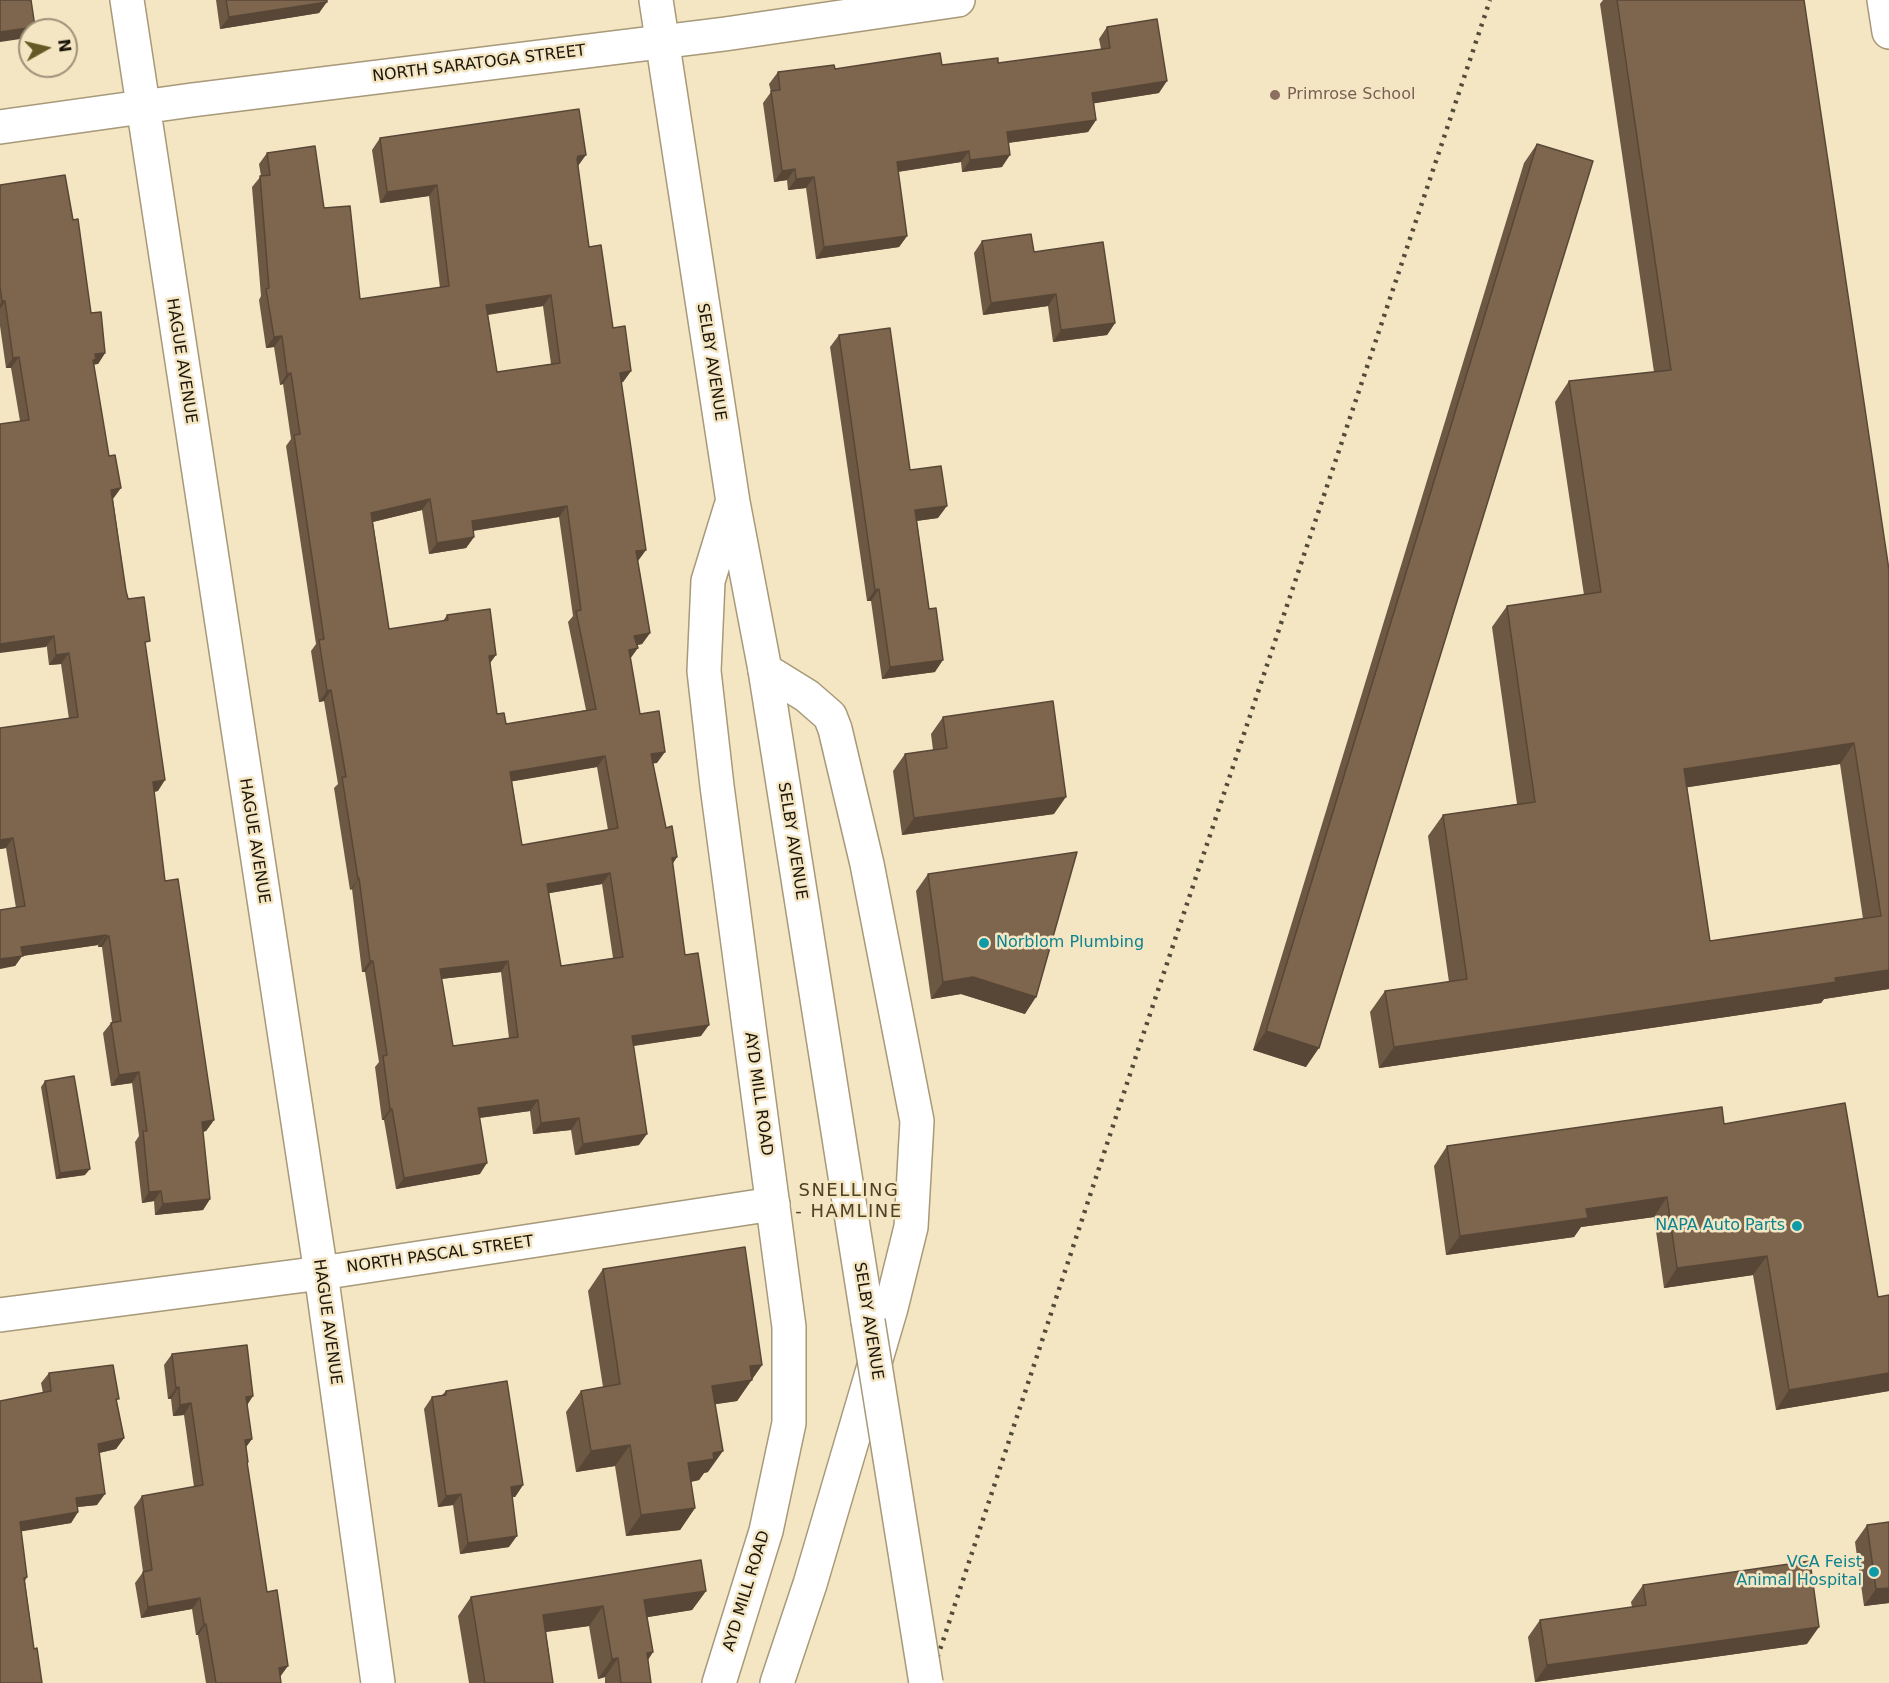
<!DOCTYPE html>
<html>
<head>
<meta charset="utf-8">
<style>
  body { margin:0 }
  #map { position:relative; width:1889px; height:1683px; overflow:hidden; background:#f4e5c3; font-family:"DejaVu Sans",sans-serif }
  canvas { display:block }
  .north { position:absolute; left:18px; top:18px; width:60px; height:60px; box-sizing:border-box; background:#f4e5c3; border:2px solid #9d9279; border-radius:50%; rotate:82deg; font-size:16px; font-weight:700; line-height:24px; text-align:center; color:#1b160a }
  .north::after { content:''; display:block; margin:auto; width:21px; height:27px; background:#655925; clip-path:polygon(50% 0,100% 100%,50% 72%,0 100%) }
</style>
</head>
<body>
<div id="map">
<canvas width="1889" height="1683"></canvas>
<div class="north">N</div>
</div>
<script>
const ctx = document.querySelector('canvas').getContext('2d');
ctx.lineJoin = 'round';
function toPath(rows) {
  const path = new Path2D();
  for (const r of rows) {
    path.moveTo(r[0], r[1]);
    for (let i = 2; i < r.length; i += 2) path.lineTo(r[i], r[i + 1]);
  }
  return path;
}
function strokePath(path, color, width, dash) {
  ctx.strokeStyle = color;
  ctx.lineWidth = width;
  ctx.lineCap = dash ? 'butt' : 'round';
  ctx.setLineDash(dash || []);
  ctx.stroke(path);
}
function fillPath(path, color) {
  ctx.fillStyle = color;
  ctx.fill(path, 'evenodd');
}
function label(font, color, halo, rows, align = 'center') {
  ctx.font = font + ' "DejaVu Sans",sans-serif';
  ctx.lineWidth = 5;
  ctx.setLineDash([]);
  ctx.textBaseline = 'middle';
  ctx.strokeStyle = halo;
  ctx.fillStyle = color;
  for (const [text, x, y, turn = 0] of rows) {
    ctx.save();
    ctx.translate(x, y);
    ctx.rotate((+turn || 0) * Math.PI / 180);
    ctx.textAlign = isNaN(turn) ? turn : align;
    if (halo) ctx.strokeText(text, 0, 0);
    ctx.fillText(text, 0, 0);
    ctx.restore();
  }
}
const minor = toPath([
  [127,0,321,1273,378,1683],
  [0,127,192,100,725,34,958,0],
  [0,1315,321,1273,773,1204]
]);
const tertiary = toPath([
  [1884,0,1889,32],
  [765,670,868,1321]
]);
const secondary = toPath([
  [656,0,733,502,765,670,807,696,830,716,835,729,867,864,917,1121,911,1227,891,1308,810,1584,777,1683],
  [719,1683,766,1531,789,1423,789,1327,717,786,704,671,708,581,731,506]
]);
strokePath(minor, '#a79979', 36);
strokePath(tertiary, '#a79979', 36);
strokePath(secondary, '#a79979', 36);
strokePath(minor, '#fff', 33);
strokePath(tertiary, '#fff', 33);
strokePath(secondary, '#fff', 33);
strokePath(toPath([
  [929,1683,1141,1041,1490,0]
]), '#534b3a', 4.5, [3, 6]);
const tertiaryBridge = toPath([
  [868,1321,926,1683]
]);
strokePath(tertiaryBridge, '#a79979', 36, []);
strokePath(tertiaryBridge, '#fff', 33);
fillPath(toPath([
  [216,0,327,0,319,13,220,29],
  [1603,0,1804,0,1889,989,1824,999,1821,1003,1379,1068,1370,1012,1385,991,1449,982,1428,836,1443,815,1517,804,1492,627,1507,606,1584,595,1555,402,1569,381,1654,372,1600,4],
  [1840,764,1863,919,1710,941,1687,787],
  [1107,27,1159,93,1094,103,1096,120,1088,132,1008,143,1002,167,962,172,961,162,898,172,907,236,899,247,816,259,806,188,788,190,787,180,774,182,763,103,771,92,769,84,778,72,835,69,998,63,1101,49,1099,39],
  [380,138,578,166,589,247,613,328,631,371,623,382,621,383,646,550,637,561,650,633,642,644,637,645,630,659,640,714,657,763,653,763,666,828,677,857,672,864,685,955,701,1036,634,1046,639,1145,575,1155,571,1130,533,1134,530,1111,480,1118,480,1174,396,1189,384,1120,382,1120,375,1067,379,1062,365,972,362,972,352,889,350,890,334,788,338,784,324,701,319,702,311,651,316,644,286,446,291,439,283,384,280,385,274,347,266,348,259,300,261,296,252,187,261,176,259,164,267,153,324,208,360,299,440,288,429,196,380,203,372,150],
  [543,306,551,364,497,372,488,315],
  [422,510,429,554,466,548,474,537,473,531,559,517,573,616,568,622,586,710,506,724,497,714,490,664,447,615,443,621,389,629,373,522],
  [597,767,608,830,522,845,512,781],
  [602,884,613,958,561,966,549,893],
  [501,972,509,1038,453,1046,441,979],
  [1537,144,1306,1067,1253,1050,1524,163],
  [0,185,73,220,91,313,105,353,98,364,94,364,126,591,146,648,158,791,154,792,165,881,214,1120,206,1131,203,1132,210,1199,203,1210,155,1215,154,1201,142,1203,135,1142,139,1136,132,1083,111,1086,103,1033,111,1023,112,1022,102,947,98,947,98,945,22,956,15,966,16,908,6,848,0,849,0,728,69,719,61,664,49,665,20,421,11,368,6,368,0,326],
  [982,241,1034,252,1115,323,1107,335,1053,342,1048,306,983,315,974,253],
  [839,335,910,470,938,518,917,521,929,609,935,672,882,679,871,601,867,601,830,347],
  [943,717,1054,814,902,835,893,771,905,754,933,750,931,734],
  [928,874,1025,1014,961,994,931,999,916,891],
  [45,1081,85,1175,56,1179,41,1087],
  [1724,1124,1878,1297,1889,1295,1889,1391,1776,1410,1753,1275,1664,1288,1654,1217,1581,1227,1574,1237,1446,1255,1434,1166,1447,1146],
  [603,1269,762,1365,737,1401,715,1404,708,1472,704,1473,699,1480,691,1482,695,1508,680,1530,626,1536,615,1466,576,1472,566,1412,581,1391,603,1387,588,1291],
  [172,1354,247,1405,252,1439,246,1446,248,1462,247,1464,281,1683,206,1683,198,1635,196,1635,192,1609,141,1618,135,1583,143,1572,134,1507,142,1496,194,1487,184,1415,173,1416,171,1399,168,1399,164,1365],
  [49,1373,117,1402,124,1438,116,1449,99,1453,97,1505,77,1507,78,1512,71,1523,21,1531,27,1577,25,1581,34,1649,0,1683,0,1401,43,1393,41,1383],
  [446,1391,523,1485,515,1497,512,1497,509,1547,460,1554,453,1505,438,1507,424,1409,432,1397,442,1395],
  [1889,1522,1889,1603,1864,1606,1855,1542,1867,1525],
  [1643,1585,1807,1644,1535,1682,1528,1637,1540,1620,1632,1607,1631,1602],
  [706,1591,692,1610,647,1617,653,1652,648,1660,651,1683,605,1683,605,1677,598,1679,589,1626,546,1632,553,1683,469,1683,458,1616,471,1597]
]), '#6c5843');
fillPath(toPath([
  [327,2,319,13,220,29,229,17],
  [35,27,33,30,30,30,30,34,27,38,0,42,0,32],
  [1167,81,1159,93,1084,105,1092,93],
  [1096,120,1088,132,999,144,1007,132],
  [969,151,961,162,889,173,897,162],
  [586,155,578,166,570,167,578,156],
  [1010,155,1002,167,962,172,970,160],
  [795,169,787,180,774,182,782,171],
  [814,177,806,188,788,190,796,179],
  [437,185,429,196,380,203,387,192],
  [907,236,899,247,816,259,824,247],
  [1056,294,1048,306,983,315,991,303],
  [551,295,543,306,478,316,486,305],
  [2,301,5,301,0,309,0,305],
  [1115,323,1107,335,1053,342,1061,330],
  [282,336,274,347,266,348,274,337],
  [105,353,98,364,92,365,95,354],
  [19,357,11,368,6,368,13,358],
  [631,371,623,382,612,384,620,373],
  [291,373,283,384,280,385,287,374],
  [121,488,113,499,104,501,111,490],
  [430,499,422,510,364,524,371,513],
  [567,506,559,517,464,532,472,521],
  [947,506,938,518,907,522,915,510],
  [474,537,466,548,429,554,437,543],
  [646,550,638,561,628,562,636,551],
  [879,589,871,601,867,601,875,590],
  [650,633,642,644,627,647,634,636],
  [54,636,46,647,0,653,0,644],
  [638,648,630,659,629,650],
  [69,653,61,664,49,665,56,655],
  [496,655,488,666,489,656],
  [943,660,935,672,882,679,890,667],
  [331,690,324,701,319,702,327,691],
  [1854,743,1840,764,1670,790,1684,769],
  [665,752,657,763,644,765,651,754],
  [605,756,597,767,503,783,510,772],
  [165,780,158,791,146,793,153,782],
  [1066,797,1054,814,902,835,914,818],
  [13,838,6,848,0,849,0,840],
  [677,857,670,868,672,858],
  [610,873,602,884,539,895,547,884],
  [359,878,352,889,350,890,358,879],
  [106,935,98,945,22,956,15,966,0,969,0,959,21,947],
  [106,936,109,936,102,947,98,947],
  [370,961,373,961,365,972,362,972],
  [508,961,501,972,432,980,440,969],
  [1889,970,1889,989,1824,999,1821,1003,1379,1068,1394,1047],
  [973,977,1036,997,1025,1014,961,994,931,999,943,982],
  [709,1025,701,1036,624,1047,632,1036],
  [1266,1031,1319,1048,1306,1067,1253,1050],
  [139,1072,132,1083,111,1086,119,1075],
  [538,1100,530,1111,470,1119,478,1108],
  [390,1109,392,1109,384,1120,382,1120],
  [579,1118,571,1130,533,1134,541,1123],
  [214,1120,206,1131,194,1133,202,1122],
  [647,1134,639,1145,575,1155,583,1144],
  [487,1163,480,1174,396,1189,404,1178],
  [90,1169,85,1175,56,1179,60,1173],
  [161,1191,154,1201,142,1203,149,1192],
  [1667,1197,1654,1217,1581,1227,1574,1237,1446,1255,1460,1236,1586,1209],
  [210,1199,203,1210,155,1215,163,1204],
  [1767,1256,1753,1275,1664,1288,1677,1268],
  [762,1365,737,1401,697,1407,712,1386,750,1366],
  [1889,1373,1889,1391,1776,1410,1789,1390],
  [179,1387,171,1399,168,1399,176,1388],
  [253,1396,246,1407,246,1397],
  [191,1403,184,1415,173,1416,180,1405],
  [124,1438,116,1449,90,1455,98,1444],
  [252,1439,244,1450,245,1440],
  [630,1445,615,1466,576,1472,591,1451],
  [723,1451,708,1472,704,1473,699,1480,674,1485,688,1463,713,1453],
  [523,1485,515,1497,503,1498,511,1487],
  [105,1494,97,1505,68,1508,76,1498],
  [461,1494,453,1505,438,1507,446,1496],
  [695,1508,680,1530,626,1536,641,1515],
  [78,1512,71,1523,12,1533,20,1522],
  [517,1536,509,1547,460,1554,468,1543],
  [1889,1588,1889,1603,1864,1606,1876,1589],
  [706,1591,692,1610,630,1620,644,1600],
  [200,1598,192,1609,141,1618,148,1607],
  [603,1606,589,1626,530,1634,543,1615],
  [204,1624,206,1624,198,1635,196,1635],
  [1819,1627,1807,1644,1535,1682,1547,1665],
  [653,1652,640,1671,647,1653],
  [618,1658,605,1677,598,1679,612,1659],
  [288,1666,280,1677,279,1668]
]), '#584737');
const building = toPath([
  [0,0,31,0,35,27,0,32,0,0],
  [226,0,327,0,327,2,229,17,226,0],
  [1617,0,1804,0,1889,570,1889,970,1835,978,1836,982,1394,1047,1385,991,1467,979,1443,815,1535,802,1507,606,1601,592,1569,381,1671,370,1617,0],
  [1854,743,1881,916,1710,941,1684,769,1854,743],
  [1157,19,1167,81,1092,93,1096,120,1007,132,1010,155,970,160,969,151,897,162,907,236,824,247,814,177,796,179,795,169,782,171,771,91,780,90,778,72,834,65,835,69,940,53,942,65,998,58,998,63,1110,48,1107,27,1157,19],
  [579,109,586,155,578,156,577,159,589,247,601,245,613,328,625,326,631,371,620,373,646,550,636,551,650,633,634,636,638,648,629,650,640,714,659,711,665,752,651,754,666,828,672,826,677,857,672,858,685,955,698,953,709,1025,632,1036,647,1134,583,1144,579,1118,541,1123,538,1100,478,1108,487,1163,404,1178,392,1109,390,1109,383,1056,387,1055,373,961,370,961,359,878,358,879,342,777,346,777,331,690,327,691,319,640,324,639,294,435,300,434,291,373,287,374,282,336,274,337,266,289,269,288,260,176,270,175,267,153,315,146,324,208,350,206,360,299,449,286,437,185,387,192,380,138,579,109],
  [551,295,560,363,497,372,486,305,551,295],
  [430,499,437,543,474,537,472,521,567,506,581,610,576,611,596,709,506,724,504,713,497,714,489,656,496,655,490,609,447,615,448,620,389,629,371,513,430,499],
  [605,756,618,828,522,845,510,772,605,756],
  [610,873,623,957,561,966,547,884,610,873],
  [508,961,518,1037,453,1046,440,969,508,961],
  [1537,144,1593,161,1319,1048,1266,1031,1537,144],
  [65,175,73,220,78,219,91,313,101,312,105,353,95,354,96,360,93,360,109,456,115,455,121,488,111,490,126,591,128,599,144,597,150,641,145,642,165,780,153,782,165,881,178,879,214,1120,202,1122,210,1199,163,1204,161,1191,149,1192,143,1131,147,1131,139,1072,119,1075,111,1023,121,1021,109,936,106,936,106,935,21,947,23,956,0,959,0,910,25,906,13,838,0,840,0,728,78,717,69,653,56,655,54,636,0,644,0,424,29,420,19,357,13,358,5,301,2,301,0,286,0,185,65,175],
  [1031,234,1034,252,1103,242,1115,323,1061,330,1056,294,991,303,982,241,1031,234],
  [890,328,910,470,941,466,947,506,915,510,929,609,936,608,943,660,890,667,879,589,875,590,839,335,890,328],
  [1053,701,1066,797,914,818,905,754,947,748,943,717,1053,701],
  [1077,852,1036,997,973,977,943,982,928,874,1077,852],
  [74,1076,90,1169,60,1173,45,1081,74,1076],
  [1845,1103,1878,1297,1889,1295,1889,1373,1789,1390,1767,1256,1677,1268,1667,1197,1586,1209,1588,1218,1460,1236,1447,1146,1722,1107,1724,1124,1845,1103],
  [745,1247,762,1365,750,1366,752,1380,712,1386,723,1451,713,1453,714,1459,688,1463,695,1508,641,1515,630,1445,591,1451,581,1391,620,1384,603,1269,745,1247],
  [247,1345,253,1396,246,1397,252,1439,245,1440,248,1462,247,1462,267,1592,277,1590,288,1666,279,1668,281,1683,216,1683,206,1624,204,1624,200,1598,148,1607,143,1572,152,1570,142,1496,203,1485,191,1403,180,1405,179,1387,176,1388,172,1354,247,1345],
  [113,1365,119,1399,116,1399,124,1438,98,1444,105,1494,76,1498,78,1512,20,1522,27,1577,24,1578,34,1649,37,1648,42,1683,0,1683,0,1401,51,1391,49,1373,113,1365],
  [507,1381,523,1485,511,1487,517,1536,468,1543,461,1494,446,1496,432,1397,446,1395,446,1391,507,1381],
  [1889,1522,1889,1588,1876,1589,1867,1525,1889,1522],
  [701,1560,706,1591,644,1600,653,1652,647,1653,651,1683,621,1683,618,1658,612,1659,603,1606,543,1615,553,1683,485,1683,471,1597,701,1560],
  [1810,1561,1819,1627,1547,1665,1540,1620,1646,1605,1643,1585,1810,1561]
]);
fillPath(building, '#7e664e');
strokePath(building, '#584737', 1.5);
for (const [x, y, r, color] of [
  [1275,95,6,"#8d6e63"],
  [984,943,6,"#0f9aa8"],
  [1797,1226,6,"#0f9aa8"],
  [1874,1572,6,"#0f9aa8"]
]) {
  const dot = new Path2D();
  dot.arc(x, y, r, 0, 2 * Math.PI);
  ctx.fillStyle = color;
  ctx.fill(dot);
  strokePath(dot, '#f4e5c3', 2);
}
label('16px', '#1b160a', '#f4e5c3', [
  ["NORTH SARATOGA STREET",479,64,-7],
  ["HAGUE AVENUE",181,361,81],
  ["SELBY AVENUE",711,362,81],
  ["HAGUE AVENUE",254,841,81],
  ["SELBY AVENUE",792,841,81],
  ["AYD MILL ROAD",758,1094,82],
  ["NORTH PASCAL STREET",440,1255,-8],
  ["SELBY AVENUE",868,1321,81],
  ["HAGUE AVENUE",327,1322,82],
  ["AYD MILL ROAD",747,1591,-73]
]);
label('16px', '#785e54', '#f4e5c3', [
  ["Primrose School",1287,95]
], 'left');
label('16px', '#0d838f', '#f4e5c3', [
  ["Norblom Plumbing",996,943,"left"],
  ["NAPA Auto Parts",1785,1226],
  ["VCA Feist",1862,1563],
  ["Animal Hospital",1862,1581]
], 'right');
ctx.letterSpacing = '1.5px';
label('18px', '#4e4124', '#f4e5c3', [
  ["SNELLING",849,1191],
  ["- HAMLINE",849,1212]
]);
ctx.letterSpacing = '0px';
</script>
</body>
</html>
